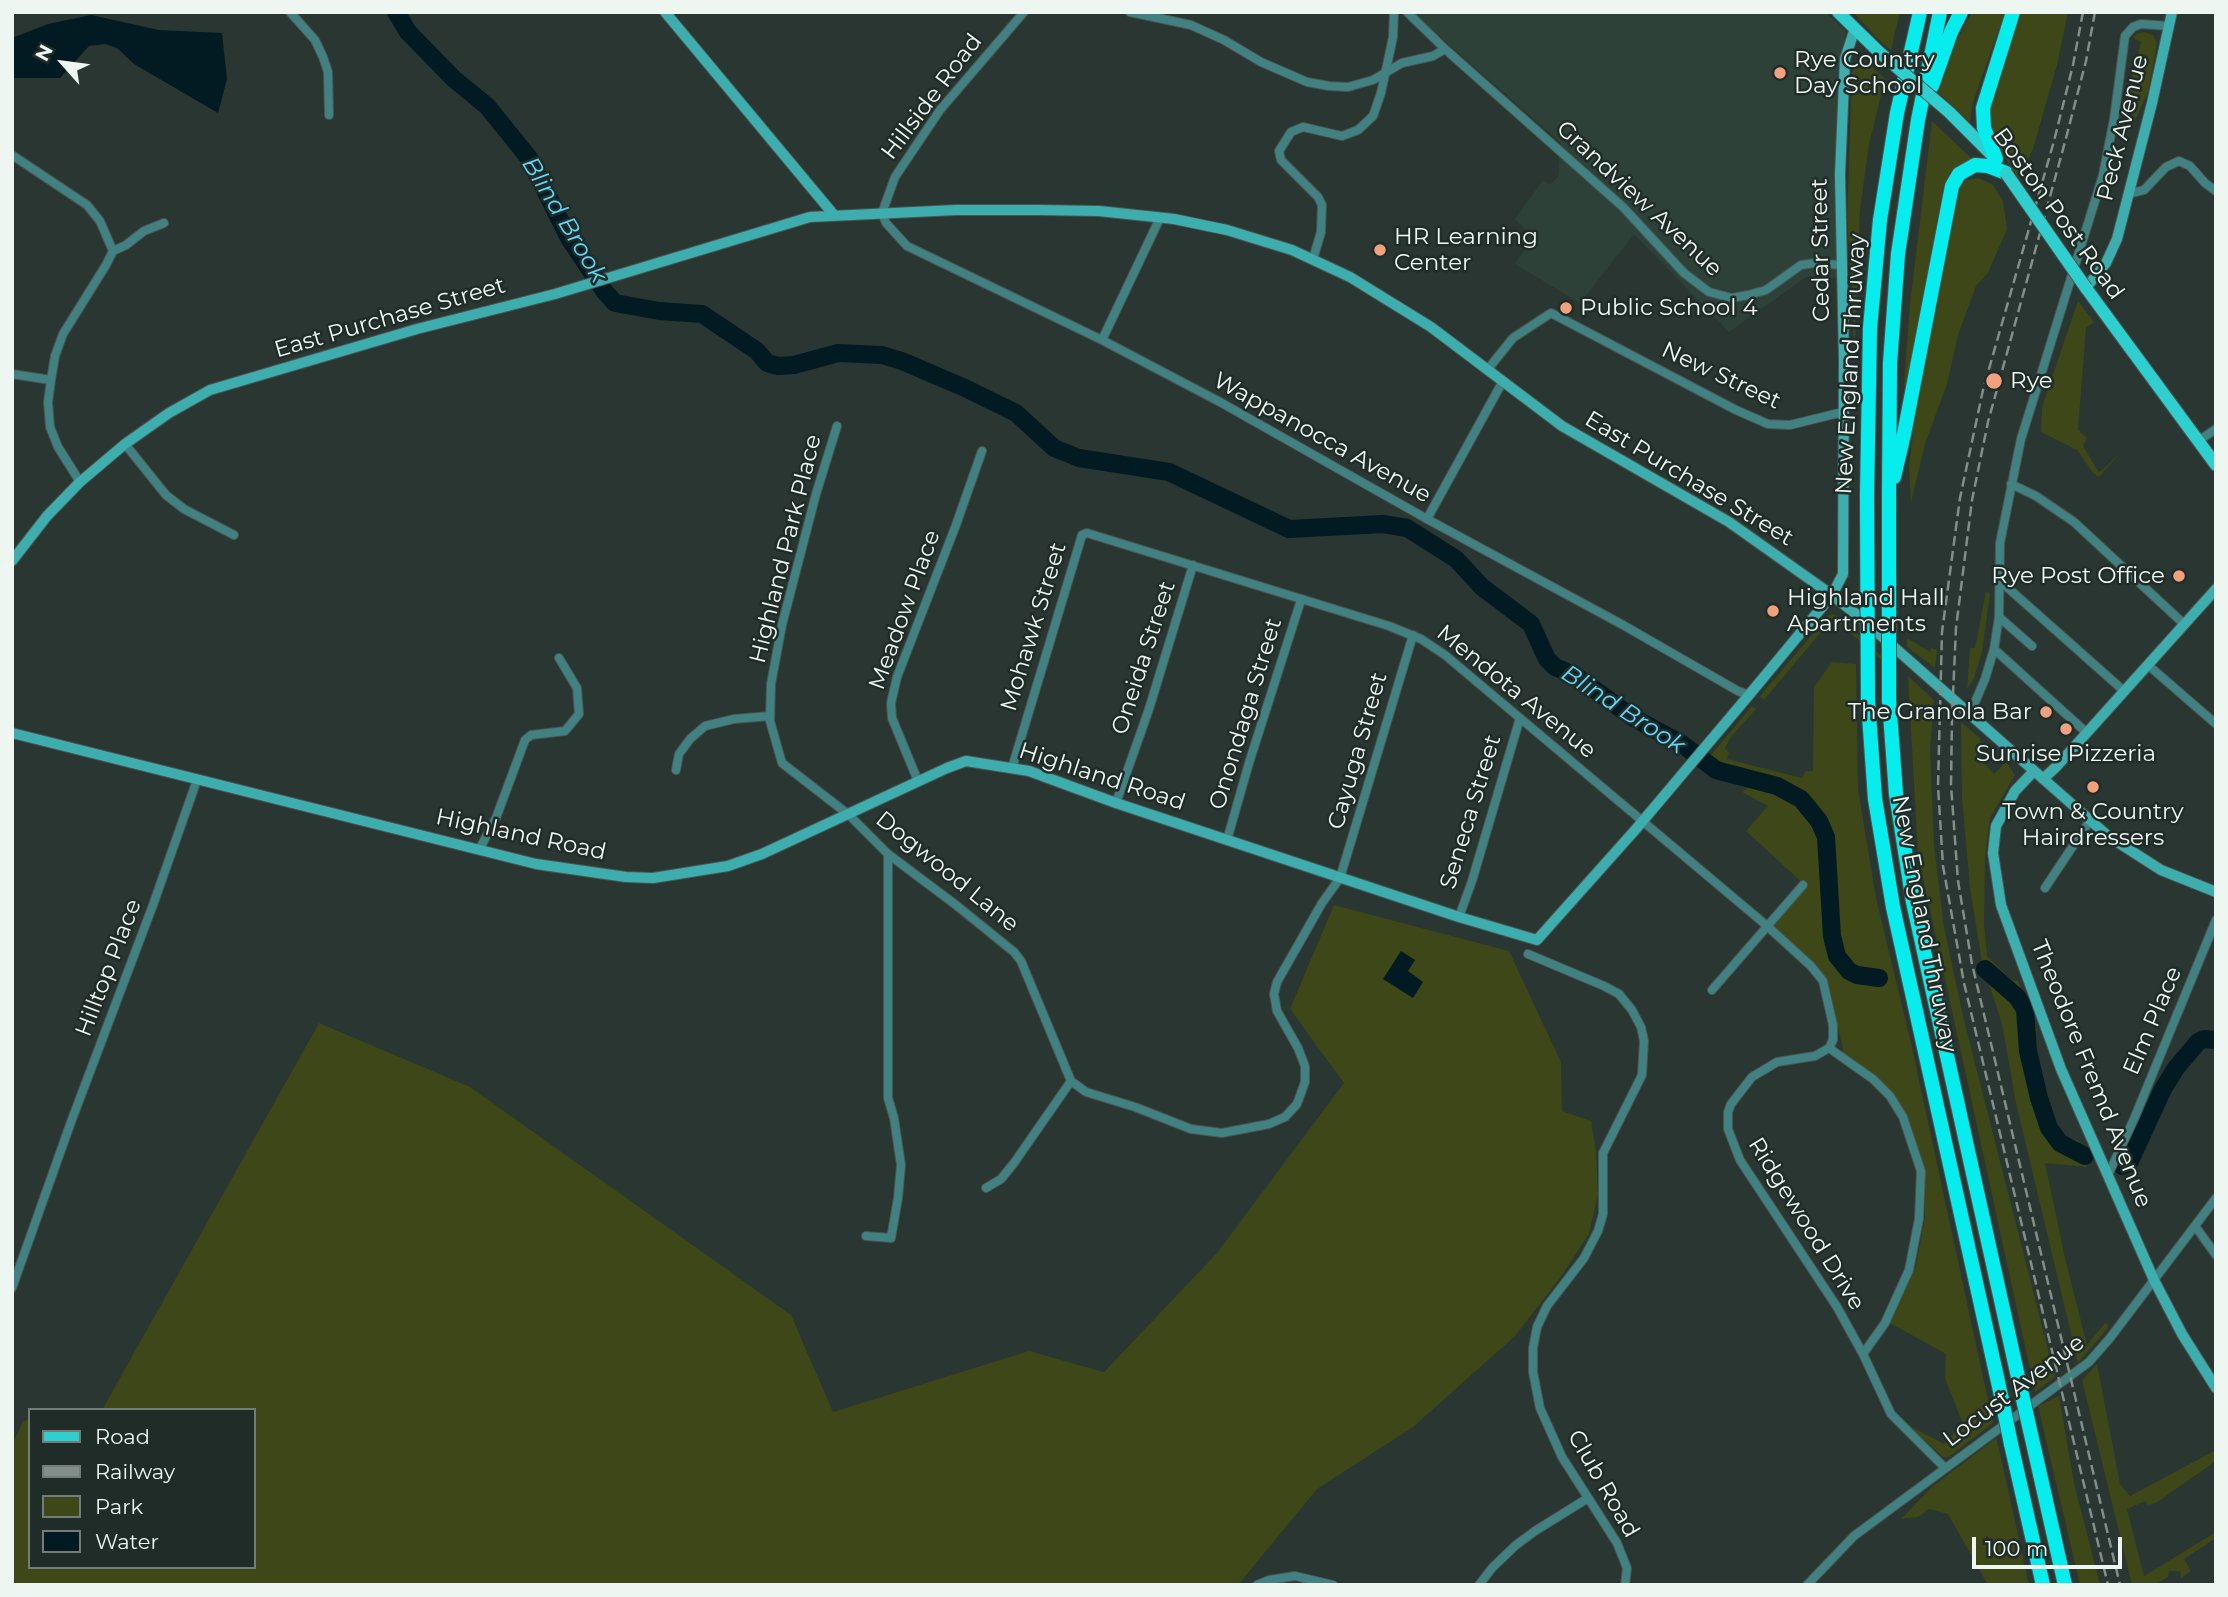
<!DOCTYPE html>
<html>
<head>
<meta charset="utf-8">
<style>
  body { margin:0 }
  #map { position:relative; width:2228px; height:1597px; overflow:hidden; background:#2a3632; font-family:Montserrat,sans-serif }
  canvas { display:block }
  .frame { position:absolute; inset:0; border:14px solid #eef6f2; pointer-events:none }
  .legend { position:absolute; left:28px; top:1408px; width:228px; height:161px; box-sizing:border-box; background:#202c28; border:2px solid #727d79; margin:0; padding:9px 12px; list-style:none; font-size:21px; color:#eef6f2 }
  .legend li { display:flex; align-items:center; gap:14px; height:35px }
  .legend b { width:35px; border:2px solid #727d79 }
  .north { position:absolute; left:28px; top:28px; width:70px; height:70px; -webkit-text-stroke:5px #202c28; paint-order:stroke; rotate:298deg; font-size:19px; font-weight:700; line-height:28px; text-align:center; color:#eef6f2 }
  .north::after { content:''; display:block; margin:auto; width:24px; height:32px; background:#eef6f2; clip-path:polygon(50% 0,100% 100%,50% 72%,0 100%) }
  .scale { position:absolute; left:1972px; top:1537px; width:150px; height:32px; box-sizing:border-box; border:4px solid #eef6f2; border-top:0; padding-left:9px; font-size:21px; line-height:24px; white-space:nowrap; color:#eef6f2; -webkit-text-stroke:5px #202c28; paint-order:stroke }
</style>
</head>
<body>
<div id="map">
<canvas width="2228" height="1597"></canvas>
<div class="frame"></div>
<ul class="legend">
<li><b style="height:9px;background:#2fcecf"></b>Road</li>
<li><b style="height:9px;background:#838d89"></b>Railway</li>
<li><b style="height:19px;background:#3d4717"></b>Park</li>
<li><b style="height:19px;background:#021b22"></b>Water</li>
</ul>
<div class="north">N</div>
<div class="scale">100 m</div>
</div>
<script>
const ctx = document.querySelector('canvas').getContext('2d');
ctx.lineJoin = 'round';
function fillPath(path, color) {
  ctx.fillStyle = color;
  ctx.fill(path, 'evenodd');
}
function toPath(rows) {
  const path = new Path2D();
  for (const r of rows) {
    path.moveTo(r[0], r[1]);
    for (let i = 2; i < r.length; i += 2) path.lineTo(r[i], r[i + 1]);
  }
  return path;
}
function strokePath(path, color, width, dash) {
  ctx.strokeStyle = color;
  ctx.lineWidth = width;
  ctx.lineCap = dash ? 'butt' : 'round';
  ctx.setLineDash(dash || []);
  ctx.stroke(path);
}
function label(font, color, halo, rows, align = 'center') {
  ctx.font = font + ' Montserrat,sans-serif';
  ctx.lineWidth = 5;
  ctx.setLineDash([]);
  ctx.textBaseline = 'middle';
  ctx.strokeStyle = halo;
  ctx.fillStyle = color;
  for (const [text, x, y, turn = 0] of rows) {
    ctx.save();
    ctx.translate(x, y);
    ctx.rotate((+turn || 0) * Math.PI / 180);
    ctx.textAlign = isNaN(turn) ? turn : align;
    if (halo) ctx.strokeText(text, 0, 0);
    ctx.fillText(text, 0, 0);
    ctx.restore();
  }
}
fillPath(toPath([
  [1412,12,1825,12,1846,31,1838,92,1837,278,1806,277,1729,332,1634,234,1580,303,1515,264,1533,237,1515,219,1543,180,1550,185,1558,177,1561,143]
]), '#2d4139');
fillPath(toPath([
  [1853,12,1900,12,1891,50,1876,37],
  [1972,12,2005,12,1973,102,1970,122,1938,92,1956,42],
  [2020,12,2068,12,2057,65,2033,149,2019,179,1988,132,1987,108],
  [2144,32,2153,35,2157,44,2148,92,2132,127,2128,131,2124,128,2131,81,2141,42,2133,38,2136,34],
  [1859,61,1869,64,1885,79,1869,144,1860,210,1854,365,1852,287,1847,220,1852,73,1854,66],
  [1932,121,1972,159,1972,162,1951,174,1944,184,1906,385,1904,385,1910,304],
  [1978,178,1992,184,2003,201,2007,229,1988,273,1976,286,1958,335,1947,384,1925,444,1911,502,1909,466,1922,365,1957,191,1966,180],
  [2078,301,2094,322,2086,328,2078,430,2087,438,2083,446,2098,471,2100,472,2120,453,2099,477,2093,473,2077,450,2041,432,2042,407],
  [1986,591,1990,594,1982,652,1974,678,1967,689,1970,648,1975,648],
  [1832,614,1837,616,1885,659,1886,664,1837,621,1831,629,1826,626,1764,700,1760,696,1828,616],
  [1907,638,1930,652,1931,648,1937,650,1935,668,1907,647],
  [1832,662,1856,664,1858,789,1876,898,1911,1043,1993,1423,1947,1458,1943,1457,1908,1425,1944,1444,1963,1424,1945,1378,1946,1354,1890,1323,1916,1266,1925,1217,1924,1168,1900,1106,1844,1055,1831,993,1822,972,1775,928,1775,924,1807,887,1746,831,1768,806,1742,792,1748,788,1700,768,1752,706,1756,709,1731,737,1725,748,1729,753,1727,759,1802,778,1806,771,1813,771,1814,687],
  [1908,676,1934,700,1930,749,1934,845,1944,927,1964,1020,2055,1377,2035,1392,1918,855],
  [1961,722,1980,738,1981,759,1994,774,2006,762,2015,775,1990,818,1985,856,1984,924,1987,956,2010,979,2018,981,2037,1030,2030,1039,2048,1107,2054,1125,2067,1139,2077,1140,2081,1145,2087,1167,2045,1163,2065,1258,2087,1345,2105,1323,2108,1325,2108,1328,2078,1363,2016,1103,2002,1024,1982,962,1970,888,1962,797],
  [1334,905,1509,951,1561,1062,1562,1111,1591,1121,1596,1151,1598,1195,1589,1234,1560,1278,1515,1336,1413,1427,1317,1489,1238,1585,12,1585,12,1445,23,1421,30,1419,30,1567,254,1567,254,1410,102,1410,319,1023,470,1087,791,1315,833,1412,1029,1351,1104,1372,1217,1253,1344,1083,1290,1009],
  [2097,1364,2120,1484,2130,1496,2216,1450,2216,1461,2156,1503,2148,1505,2145,1501,2127,1509,2144,1576,2216,1532,2216,1538,2184,1559,2191,1571,2181,1578,2180,1571,2169,1571,2168,1577,2156,1584,2132,1585,2082,1380],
  [2059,1396,2074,1483,2100,1585,2080,1585,2038,1406],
  [1996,1438,2000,1453,2029,1585,1988,1585,1948,1514,1929,1509,1918,1517,1901,1519,1932,1487]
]), '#3d4717');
fillPath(toPath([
  [91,15,159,30,222,33,227,79,218,113,134,64,117,48,105,44,89,46,60,78,12,78,12,38,48,24],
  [1401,951,1415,960,1408,971,1423,982,1413,998,1383,979]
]), '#021b22');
strokePath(toPath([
  [396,12,408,32,454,79,487,106,529,158,569,238,605,292,615,303,659,311,702,314,757,351,767,363,778,366,794,365,838,353,882,355,902,361,965,388,1016,413,1054,448,1079,458,1169,472,1289,529,1383,524,1407,528,1456,559,1482,587,1531,624,1547,659,1555,667,1576,676,1632,717,1682,744,1716,770,1777,786,1801,799,1819,821,1826,837,1832,936,1837,956,1849,971,1857,975,1879,978],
  [1985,969,2017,997,2025,1009,2028,1051,2039,1098,2049,1128,2060,1143,2085,1156],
  [2122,1166,2129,1163,2163,1089,2176,1068,2198,1042,2204,1039,2216,1040]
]), '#021b22', 18);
const street = toPath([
  [290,12,315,40,323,57,328,72,329,115],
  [1024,12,940,110,895,177,882,213,886,223,907,246,1102,340,1220,402,1427,519,1623,625,1738,691,1749,695],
  [1130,12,1191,25,1224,40,1261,62,1307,82,1329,86,1348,87,1373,80,1402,63,1433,56,1445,49],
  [1407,12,1445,49,1623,207,1684,273,1709,292,1732,298,1748,295,1766,290,1801,265,1815,263,1841,265],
  [12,155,87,205,100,221,113,251,106,265,63,334,55,356,51,380,48,402,50,427,58,447,80,482],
  [2128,194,2144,190,2166,167,2179,161,2190,166,2205,183,2216,191],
  [113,251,126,245,144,231,164,223],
  [1313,259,1321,232,1322,205,1318,197,1281,160,1279,151,1291,132,1303,127,1342,136,1358,130,1373,116,1381,93,1393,37,1394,12],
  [1102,340,1160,218],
  [1488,369,1513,338,1551,313,1736,410,1768,424,1790,425,1843,412],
  [12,374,51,380],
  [837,426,816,494,782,625,771,684,770,721,782,763,849,815,888,854,956,905,1014,952,1021,961,1071,1081,1086,1092,1135,1107,1191,1129,1222,1133,1269,1124,1285,1117,1297,1104,1305,1082,1305,1066,1298,1048,1277,1011,1274,994,1277,982,1322,903,1340,878,1413,635],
  [2198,441,2216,429],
  [125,444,166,495,184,509,234,535],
  [2011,484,2036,496,2074,522,2184,624],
  [1427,519,1503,381],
  [1999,580,2124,691],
  [1999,617,2032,646],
  [1994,649,2087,733],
  [2148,665,2216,724],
  [1970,714,1985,679,1994,649,1999,617,2000,543,2021,439,2103,175,2114,119,2125,36,2133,27,2141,24,2169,26],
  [1012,768,1082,535,1087,533,1389,626,1421,639,1445,655,1766,925,1811,966,1823,981,1833,1025,1833,1040,1829,1048,1815,1056,1777,1062,1752,1077,1731,1104,1728,1112,1728,1129,1740,1160,1837,1307,1863,1354,1891,1414,1945,1468],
  [676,770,679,754,690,739,705,726,734,719,770,716],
  [918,781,892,718,891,703,897,677,956,525,982,451],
  [1116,803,1149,709,1193,565],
  [1227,840,1249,763,1301,600],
  [479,850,496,818,525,740,531,735,565,731,579,714,577,688,559,658],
  [2045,888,2089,822],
  [1459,917,1472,881,1520,718],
  [1528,954,1604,986,1619,994,1632,1010,1641,1027,1644,1041,1642,1075,1603,1153,1603,1214,1598,1231,1584,1258,1547,1306,1537,1327,1533,1348,1533,1372,1540,1408,1562,1457,1617,1543,1627,1568,1625,1585],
  [1712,990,1803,885],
  [1829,1048,1873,1079,1890,1096,1903,1117,1921,1171,1919,1219,1909,1270,1885,1323,1863,1354],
  [2108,1175,2134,1119,2216,920],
  [986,1188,1001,1179,1014,1163,1071,1081],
  [2195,1226,2216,1255],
  [866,1236,891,1238,898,1198,901,1165,894,1118,888,1098,888,854],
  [12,1288,71,1122,153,905,197,780],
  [1257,1585,1269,1580,1295,1576,1333,1585],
  [1479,1585,1492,1568,1516,1545,1535,1531,1588,1498],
  [1807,1585,1854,1536,2089,1362,2110,1338,2216,1198]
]);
const secondary = toPath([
  [665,12,834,215],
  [2086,288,2106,263,2117,239,2152,103,2172,12],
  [12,561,47,516,80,482,125,444,169,413,210,390,417,329,555,294,810,217,956,210,1038,210,1099,211,1174,219,1227,230,1292,250,1350,277,1431,327,1562,426,1729,522,1832,595,1861,618,2108,836,2161,870,2216,892],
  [12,733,536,864,626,877,653,878,728,866,762,854,947,768,966,761,1029,771,1116,803,1459,917,1537,940,1636,829,1749,695,1832,595,1843,574,1844,360,1840,174,1845,59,1855,28],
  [2034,771,2015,791,1996,826,1993,853,2001,905,2061,1069,2154,1280,2182,1334,2216,1388],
  [2043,779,2057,766,2216,589]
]);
const primary = toPath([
  [1838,12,1879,52],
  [1949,112,1993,156],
  [2086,288,2216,465]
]);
const highway = toPath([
  [1932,86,1951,32,1961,12],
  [1996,159,1984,128,1983,108,2013,12],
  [1894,477,1904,434,1952,186,1959,174,1975,165,1988,166,2006,173],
  [1867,496,1870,328,1880,220,1897,113,1920,12],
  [1889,496,1890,363,1898,254,1918,120,1940,12],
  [1889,700,1896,794,1913,902,2020,1386],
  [1868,701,1875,799,1893,907,2002,1400],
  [2030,1430,2065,1585],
  [2011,1444,2043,1585]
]);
strokePath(street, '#495551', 10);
strokePath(secondary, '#495551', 12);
strokePath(primary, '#495551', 14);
strokePath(highway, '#495551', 16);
strokePath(street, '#428181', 8);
strokePath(secondary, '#3dadad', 10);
strokePath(primary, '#2fcecf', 12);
strokePath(highway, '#07edee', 14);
strokePath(toPath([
  [2083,12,2073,65,2054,141,1983,390,1960,498,1942,632,1938,786,1943,866,1964,983,2108,1585],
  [2095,12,2086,61,2065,142,1988,422,1972,500,1956,628,1952,717,1951,785,1958,881,1972,964,2120,1585]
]), '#838d89', 2.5, [10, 5]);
const primaryBridge = toPath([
  [1879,52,1949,112],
  [2006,173,2086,288]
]);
const highwayBridge = toPath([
  [1867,496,1868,701],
  [1889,496,1889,700],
  [2020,1386,2030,1430],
  [2002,1400,2011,1444]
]);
strokePath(primaryBridge, '#495551', 14, []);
strokePath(highwayBridge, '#495551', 16, []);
strokePath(primaryBridge, '#2fcecf', 12);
strokePath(highwayBridge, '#07edee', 14);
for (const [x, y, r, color] of [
  [1780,73,7,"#f1a17d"],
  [1380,250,7,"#f1a17d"],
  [1566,308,7,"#f1a17d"],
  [1994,381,9,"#f1a17d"],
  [2179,576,7,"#f1a17d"],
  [1773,611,7,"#f1a17d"],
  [2046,712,7,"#f1a17d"],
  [2066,729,7,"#f1a17d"],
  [2093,787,7,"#f1a17d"]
]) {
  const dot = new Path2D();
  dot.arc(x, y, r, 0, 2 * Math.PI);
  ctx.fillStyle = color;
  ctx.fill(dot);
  strokePath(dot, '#202c28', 2.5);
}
label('23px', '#eef6f2', '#202c28', [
  ["Rye Country",1794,60],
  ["Day School",1794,86],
  ["HR Learning",1394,237],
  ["Center",1394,263],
  ["Public School 4",1580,308],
  ["Rye",2010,381],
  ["Rye Post Office",2165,576,"right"],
  ["Highland Hall",1787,598],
  ["Apartments",1787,624],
  ["The Granola Bar",2032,712,"right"],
  ["Sunrise Pizzeria",2066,754,"center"],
  ["Town & Country",2093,812,"center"],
  ["Hairdressers",2093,838,"center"]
], 'left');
label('23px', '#eef6f2', '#202c28', [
  ["Hillside Road",932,97,-53],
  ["Peck Avenue",2123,128,-76],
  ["Grandview Avenue",1639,199,43],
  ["Boston Post Road",2058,214,54],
  ["Cedar Street",1821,250,-91],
  ["East Purchase Street",390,318,-16],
  ["New England Thruway",1851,364,-87],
  ["New Street",1721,376,25],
  ["Wappanocca Avenue",1322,438,29],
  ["East Purchase Street",1689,479,31],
  ["Highland Park Place",786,549,-76],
  ["Meadow Place",905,610,-70],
  ["Mohawk Street",1034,627,-73],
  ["Oneida Street",1144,658,-72],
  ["Mendota Avenue",1516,692,39],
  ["Onondaga Street",1246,714,-73],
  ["Cayuga Street",1358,751,-74],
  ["Highland Road",1102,777,18],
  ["Seneca Street",1471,812,-73],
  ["Highland Road",521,835,12],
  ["Dogwood Lane",947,872,39],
  ["New England Thruway",1924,924,79],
  ["Hilltop Place",109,968,-69],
  ["Elm Place",2153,1021,-67],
  ["Theodore Fremd Avenue",2091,1074,68],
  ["Ridgewood Drive",1806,1224,58],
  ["Locust Avenue",2014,1391,-37],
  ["Club Road",1603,1484,60]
]);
label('italic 24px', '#61d6f9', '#202c28', [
  ["Blind Brook",564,220,59],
  ["Blind Brook",1623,710,33]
]);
</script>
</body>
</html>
